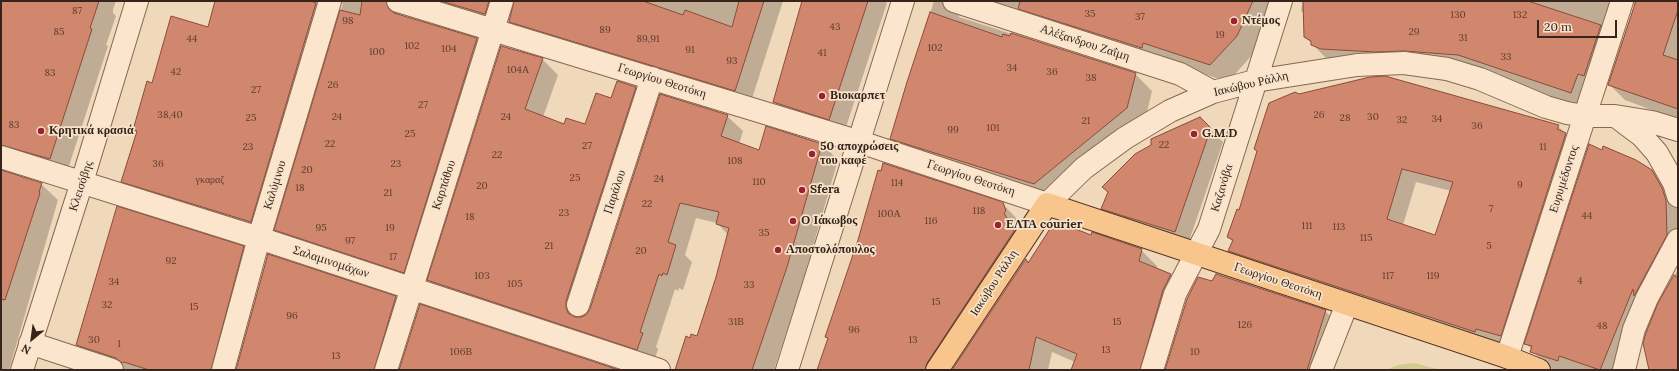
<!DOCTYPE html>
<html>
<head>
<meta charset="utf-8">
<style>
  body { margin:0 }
  #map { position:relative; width:1679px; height:371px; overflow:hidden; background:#f0d8ba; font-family:Lora,serif }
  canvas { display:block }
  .frame { position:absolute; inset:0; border:2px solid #36231a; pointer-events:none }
  .north { position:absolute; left:12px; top:319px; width:40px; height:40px; -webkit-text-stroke:3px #f7e3ca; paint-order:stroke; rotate:209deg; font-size:11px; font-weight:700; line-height:16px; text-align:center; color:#36231a }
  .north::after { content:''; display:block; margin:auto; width:14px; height:18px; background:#36231a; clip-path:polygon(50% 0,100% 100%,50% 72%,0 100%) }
  .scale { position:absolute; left:1537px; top:20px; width:80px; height:18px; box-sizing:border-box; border:2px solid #36231a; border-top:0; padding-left:5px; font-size:12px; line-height:14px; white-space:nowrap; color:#36231a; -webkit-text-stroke:3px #f7e3ca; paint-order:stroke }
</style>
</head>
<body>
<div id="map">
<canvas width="1679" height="371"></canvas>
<div class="frame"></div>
<div class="north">N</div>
<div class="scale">20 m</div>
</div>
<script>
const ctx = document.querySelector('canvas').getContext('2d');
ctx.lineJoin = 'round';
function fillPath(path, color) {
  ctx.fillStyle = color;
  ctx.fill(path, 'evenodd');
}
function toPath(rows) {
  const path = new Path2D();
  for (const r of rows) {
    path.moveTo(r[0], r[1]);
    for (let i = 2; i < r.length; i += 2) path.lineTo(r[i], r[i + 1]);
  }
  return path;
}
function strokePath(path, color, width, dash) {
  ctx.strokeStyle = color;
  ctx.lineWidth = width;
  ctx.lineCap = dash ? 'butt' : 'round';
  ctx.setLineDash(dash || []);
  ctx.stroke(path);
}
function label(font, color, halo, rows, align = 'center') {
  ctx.font = font + ' Lora,serif';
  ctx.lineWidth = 3.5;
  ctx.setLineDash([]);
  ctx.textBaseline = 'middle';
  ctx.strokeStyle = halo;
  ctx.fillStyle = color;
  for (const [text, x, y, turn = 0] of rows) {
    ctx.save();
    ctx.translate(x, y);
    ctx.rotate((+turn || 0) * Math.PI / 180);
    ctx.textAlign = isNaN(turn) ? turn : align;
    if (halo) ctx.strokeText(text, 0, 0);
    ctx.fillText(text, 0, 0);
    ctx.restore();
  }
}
fillPath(toPath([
  [1414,363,1441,370,1386,370,1398,365]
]), '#cfcc8e');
fillPath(toPath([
  [1,1,116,1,113,9,113,13,116,16,106,45,108,46,66,175,9,164,5,170,5,172,41,184,58,200,9,370,1,370],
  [217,1,783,1,750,105,524,36,510,21,514,3,508,7,499,28,400,13,400,16,477,39,491,54,418,286,290,244,276,230,343,3,336,6,265,236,137,196,123,181,137,133,134,130,152,84,208,28],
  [803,1,884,1,887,3,844,133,789,117,774,102],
  [934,1,1279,1,1254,53,1228,82,1160,59,959,14,959,17,1135,74,1152,91,1144,125,1051,201,909,156,891,139],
  [1303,1,1678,1,1678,120,1625,100,1609,84,1635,4,1630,7,1586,108,1474,71,1328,60,1305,37,1304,14,1301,10],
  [542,59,558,75,543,117,564,125,586,126,612,99,635,88,651,103,581,318,587,315,727,116,743,131,739,144,760,151,822,144,838,160,802,284,774,370,676,370,691,339,697,337,717,278,728,235,717,223,696,218,685,255,692,262,683,290,679,288,678,291,675,289,656,347,658,349,653,365,444,296,428,280],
  [1299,95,1558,126,1572,140,1514,349,1243,264,1229,251,1233,242,1228,237,1240,211],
  [1416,182,1451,191,1436,236,1403,225],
  [1200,118,1223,142,1188,244,1115,221,1102,209],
  [1652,171,1668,187,1678,208,1678,258,1622,370,1556,370,1547,367,1526,343],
  [1002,203,1018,220,1022,227,948,370,818,370,829,340,826,337],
  [1091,236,1141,250,1157,266,1157,269,1171,275,1187,290,1159,370,1073,370,1075,362,1052,352,1048,370,953,370,1026,260,1029,263],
  [243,247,259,263,230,370,121,370,93,361,77,345],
  [1678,269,1678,370,1651,370,1659,304],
  [396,297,411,313,394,370,237,370],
  [1325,311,1341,327,1328,370,1166,370]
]), '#0003');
const building = toPath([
  [1,1,99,1,90,28,92,29,50,159,1,145,1,1],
  [215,1,311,1,316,3,251,222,121,182,137,131,133,130,147,81,152,83,171,16,208,27,215,1],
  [362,1,386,1,389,9,394,13,477,38,404,273,274,230,340,10,360,15,362,1],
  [441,1,489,1,485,14,441,1],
  [514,1,643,1,683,15,685,10,732,27,739,1,764,1,735,91,509,22,514,1],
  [802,1,868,1,829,120,773,102,802,1],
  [1020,1,1253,1,1237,36,1210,65,1143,43,1142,48,1018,9,1020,1],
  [1303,1,1528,1,1601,25,1584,76,1578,74,1571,93,1458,55,1404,51,1376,52,1321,49,1311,45,1311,41,1304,37,1303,1],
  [1636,1,1678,1,1678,10,1663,55,1678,60,1678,109,1608,85,1636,1],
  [930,12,1002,37,1003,34,1010,36,1011,33,1136,73,1127,108,1034,184,890,139,907,82,930,12],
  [501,46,543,58,525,109,564,124,566,118,585,124,596,93,611,98,617,81,636,87,566,301,566,307,568,313,575,317,581,317,586,315,590,309,660,94,728,115,721,136,759,150,766,126,822,144,787,267,752,370,675,370,686,336,690,338,691,334,697,336,716,277,729,228,716,224,719,212,680,203,668,242,676,245,667,275,663,273,662,276,659,274,640,332,643,333,637,350,427,280,501,46],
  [1385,76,1559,125,1557,129,1566,133,1501,336,1476,329,1475,332,1228,251,1233,240,1227,237,1237,209,1239,210,1257,151,1254,149,1269,103,1295,92,1299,94,1370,77,1385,76],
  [1402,169,1453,182,1435,235,1387,219,1402,169],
  [1200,117,1211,128,1175,232,1101,209,1108,192,1102,187,1135,154,1151,145,1151,139,1200,117],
  [1589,144,1602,150,1603,146,1636,160,1652,170,1662,188,1666,200,1667,235,1634,296,1633,289,1600,370,1559,356,1558,361,1530,352,1532,346,1524,344,1589,144],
  [883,163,1003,202,1006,211,1004,213,1014,231,927,363,925,370,817,370,828,338,825,337,858,240,878,170,881,171,883,163],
  [1,170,42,183,39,192,40,193,5,300,1,299,1,170],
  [117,206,244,246,211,370,149,370,124,362,122,363,116,358,76,345,117,206],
  [1055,221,1091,235,1092,232,1142,249,1139,261,1171,274,1163,290,1140,370,1071,370,1077,354,1036,337,1029,370,952,370,1026,259,1028,263,1055,221],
  [268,254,396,296,374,370,236,370,268,254],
  [1216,274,1326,310,1307,370,1165,370,1187,299,1198,277,1212,281,1216,274],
  [1674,275,1678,278,1678,370,1649,370,1643,343,1646,333,1658,303,1674,275],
  [420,304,619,370,399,370,420,304]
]);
fillPath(building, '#d1876d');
strokePath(building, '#894b38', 1);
const minor = toPath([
  [398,1,860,142,1047,204,1084,168,1125,138,1170,111,1213,92,1255,81,1357,65,1404,63,1447,69,1480,79,1546,107,1567,113,1584,116,1615,116,1652,122,1678,130],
  [954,1,1180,74,1213,92],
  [1618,118,1642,136,1657,153,1674,183,1678,196],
  [1,157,259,238,659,370],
  [578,305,652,78],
  [30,343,112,370],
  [1507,357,1622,1],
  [22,370,82,182,137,1],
  [223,370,259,238,330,1],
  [386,370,502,1],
  [787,370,903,1],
  [1152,370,1175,294,1209,229,1281,1],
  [1321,370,1347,304],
  [1624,370,1634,329,1647,298,1678,240]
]);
const major = toPath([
  [937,370,1047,204,1507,357,1539,370]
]);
strokePath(minor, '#886753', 24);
strokePath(major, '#553629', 24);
strokePath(minor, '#fbe6cd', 22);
strokePath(major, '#f8c68d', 22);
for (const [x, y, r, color] of [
  [1234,21,4,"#9b2033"],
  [822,96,4,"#9b2033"],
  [41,131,4,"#9b2033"],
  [1194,134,4,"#9b2033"],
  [812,154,4,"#9b2033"],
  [802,190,4,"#9b2033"],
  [793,221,4,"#9b2033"],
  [998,225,4,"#9b2033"],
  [778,250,4,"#9b2033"]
]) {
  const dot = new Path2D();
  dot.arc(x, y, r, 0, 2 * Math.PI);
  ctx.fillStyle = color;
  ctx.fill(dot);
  strokePath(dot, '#f7e3ca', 1.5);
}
label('10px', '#5d3c2f', null, [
  ["87",77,11],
  ["35",1090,14],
  ["130",1458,15],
  ["132",1520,15],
  ["37",1140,17],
  ["98",348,21],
  ["43",835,27],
  ["89",605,30],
  ["85",59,32],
  ["29",1414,32],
  ["19",1220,35],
  ["31",1463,38],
  ["44",192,39],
  ["89,91",648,39],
  ["102",412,46],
  ["102",935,48],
  ["104",449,49],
  ["91",690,50],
  ["100",377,52],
  ["41",822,53],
  ["33",1506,57],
  ["93",732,61],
  ["34",1012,68],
  ["104Α",518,70],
  ["42",176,72],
  ["36",1052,72],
  ["83",50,73],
  ["38",1091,78],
  ["26",333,85],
  ["27",256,90],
  ["27",423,105],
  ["38,40",170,115],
  ["26",1319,115],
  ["24",337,117],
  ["24",506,117],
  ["30",1373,117],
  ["25",251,118],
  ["28",1345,118],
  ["34",1437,119],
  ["32",1402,120],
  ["21",1086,121],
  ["83",14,125],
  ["36",1477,126],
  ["101",993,128],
  ["99",953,130],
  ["25",410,134],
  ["22",330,144],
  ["22",1164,145],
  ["27",587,146],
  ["23",248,147],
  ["11",1543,147],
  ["22",497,155],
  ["108",735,161],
  ["36",158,164],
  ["23",396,164],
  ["20",307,170],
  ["25",575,178],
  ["24",659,179],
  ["γκαραζ",210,180],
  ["110",759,182],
  ["114",897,183],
  ["9",1520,185],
  ["20",482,186],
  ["18",300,188],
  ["21",388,193],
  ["22",647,204],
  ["7",1491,209],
  ["118",979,211],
  ["23",564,213],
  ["100Α",889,214],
  ["44",1587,216],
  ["18",470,217],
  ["116",931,221],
  ["111",1307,226],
  ["113",1339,227],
  ["95",321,228],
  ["19",390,228],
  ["35",764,233],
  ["115",1366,238],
  ["97",350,241],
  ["21",549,246],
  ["5",1489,246],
  ["20",641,251],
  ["17",393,257],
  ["92",171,261],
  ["103",482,276],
  ["117",1388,276],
  ["119",1433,276],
  ["4",1580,281],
  ["34",114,282],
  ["105",515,284],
  ["33",749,285],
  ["15",936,302],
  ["32",107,305],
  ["15",194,307],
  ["96",292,316],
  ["31Β",736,322],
  ["15",1117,322],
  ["126",1245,325],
  ["48",1602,326],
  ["96",854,330],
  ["30",94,340],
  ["13",913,340],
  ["1",119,344],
  ["13",1106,350],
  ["106Β",461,352],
  ["10",1195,352],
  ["13",336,356]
]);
label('bold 12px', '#36231a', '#f7e3ca', [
  ["Ντέμος",1242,21],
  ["Βιοκαρπετ",830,96],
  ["Κρητικά κρασιά",49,131],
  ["G.M.D",1202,134],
  ["50 αποχρώσεις",820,147],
  ["του καφέ",820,161],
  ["Sfera",810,190],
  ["Ο Ιάκωβος",801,221],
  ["ΕΛΤΑ courier",1006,225],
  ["Αποστολόπουλος",786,250]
], 'left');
label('12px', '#36231a', '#f7e3ca', [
  ["Αλέξανδρου Ζαΐμη",1085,43,18],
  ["Γεωργίου Θεοτόκη",662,81,17],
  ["Ιακώβου Ράλλη",1251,84,-13],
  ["Γεωργίου Θεοτόκη",971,178,18],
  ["Ευρυμέδοντος",1564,179,-72],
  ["Καλύμνου",275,185,-73],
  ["Καρπάθου",444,185,-72],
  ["Κλεισόβης",81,186,-72],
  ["Καζανόβα",1222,188,-73],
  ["Παράλου",615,192,-72],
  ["Σαλαμινομάχων",331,262,18],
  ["Γεωργίου Θεοτόκη",1278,281,18],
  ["Ιακώβου Ράλλη",994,283,-57]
]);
</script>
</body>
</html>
